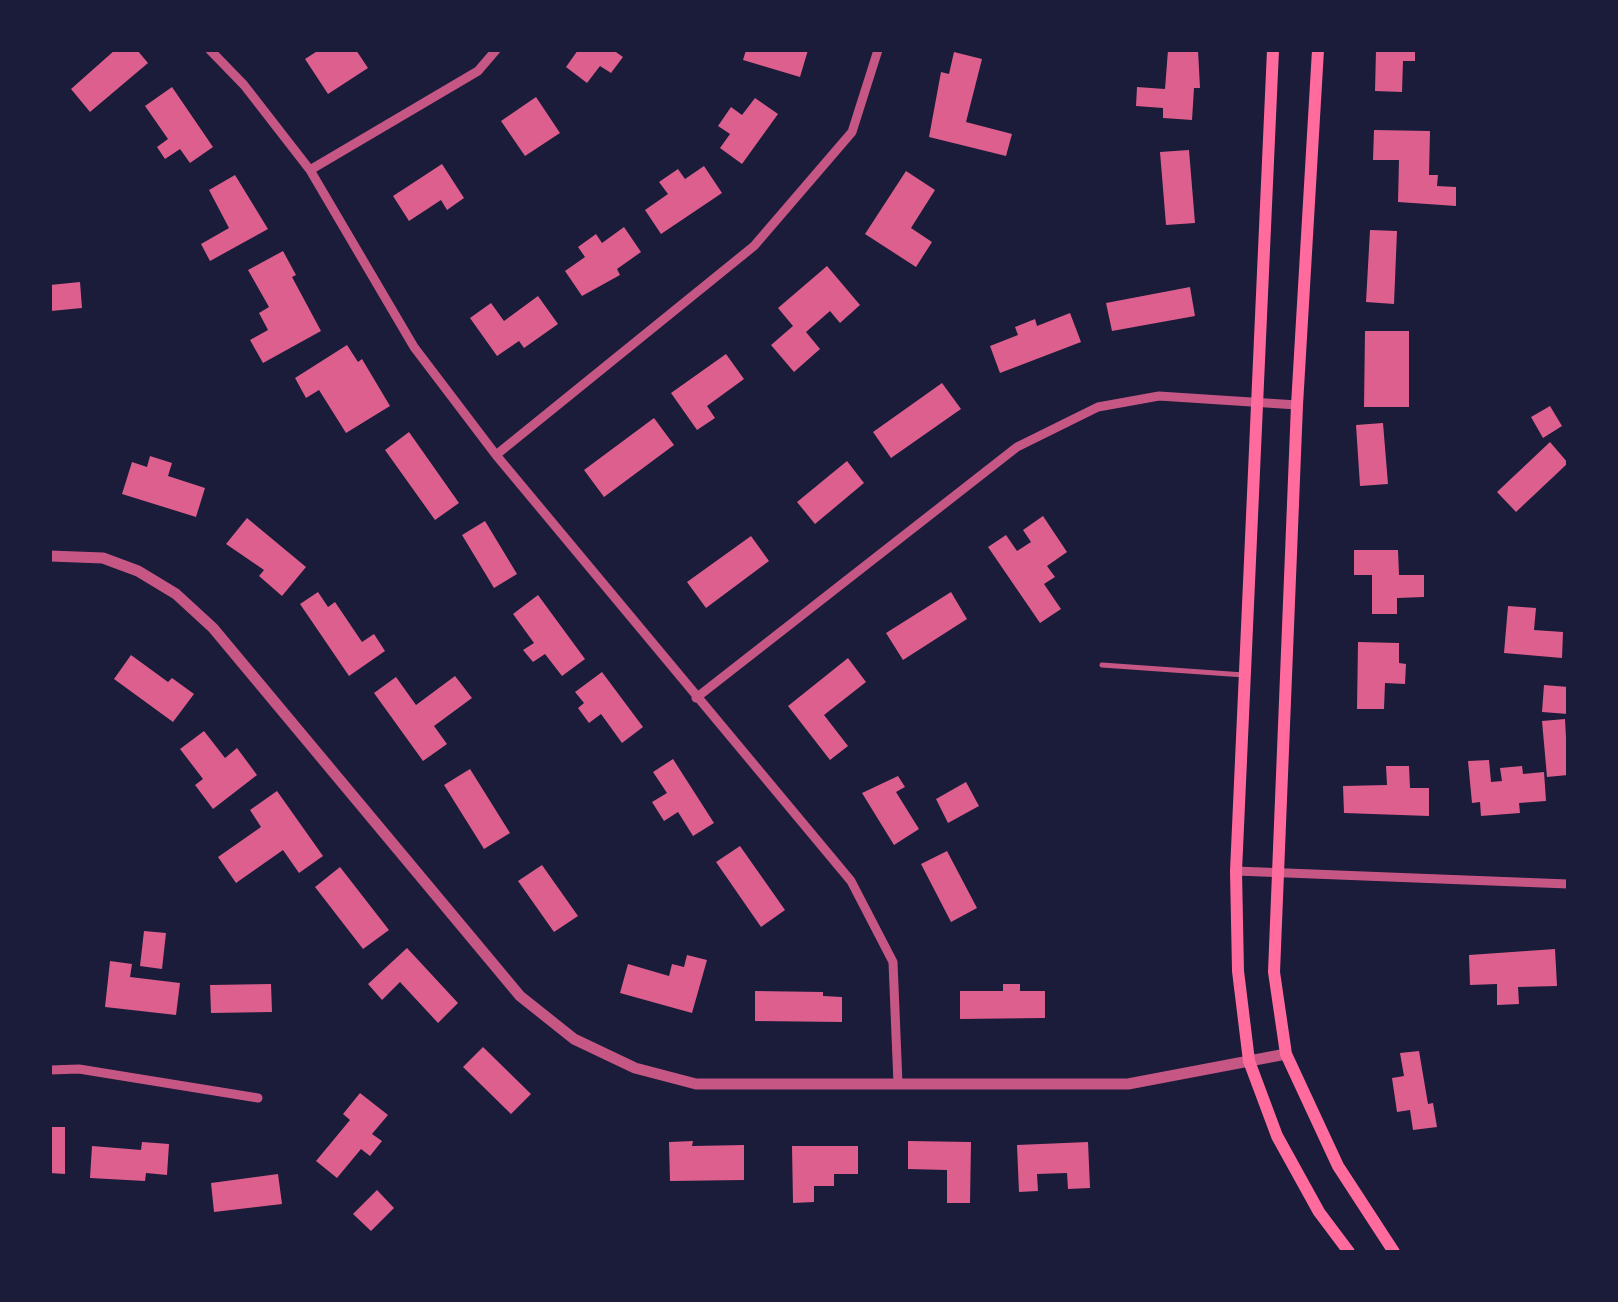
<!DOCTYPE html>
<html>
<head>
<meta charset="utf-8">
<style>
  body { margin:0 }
  #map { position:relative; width:1618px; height:1302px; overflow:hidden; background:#1b1b3a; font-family:Jost,sans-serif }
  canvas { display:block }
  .frame { position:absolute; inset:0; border:52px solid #1b1b3a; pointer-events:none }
</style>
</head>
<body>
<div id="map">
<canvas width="1618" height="1302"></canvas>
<div class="frame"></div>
</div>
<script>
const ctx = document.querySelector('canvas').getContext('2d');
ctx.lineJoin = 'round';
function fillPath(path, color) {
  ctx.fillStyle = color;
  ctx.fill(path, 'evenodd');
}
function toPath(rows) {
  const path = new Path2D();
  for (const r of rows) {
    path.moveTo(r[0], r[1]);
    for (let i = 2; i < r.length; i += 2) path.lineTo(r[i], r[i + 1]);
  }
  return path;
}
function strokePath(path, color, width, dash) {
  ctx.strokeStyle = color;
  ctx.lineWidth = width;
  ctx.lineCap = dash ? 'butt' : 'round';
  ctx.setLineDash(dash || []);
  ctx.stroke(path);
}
fillPath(toPath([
  [115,50,137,50,148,63,90,112,71,89],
  [319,50,356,50,368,68,328,94,305,59],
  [578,50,613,50,623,57,611,73,600,66,587,83,566,67],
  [746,50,808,50,800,77,743,60],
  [1168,50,1198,50,1200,88,1194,88,1192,120,1163,118,1163,108,1136,106,1137,87,1165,89],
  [1376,50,1415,50,1415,61,1403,61,1402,92,1375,91],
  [954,52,982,59,966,122,1012,134,1006,156,929,137,941,72,949,74],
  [172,87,213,147,190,163,180,149,165,159,157,147,168,139,145,106],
  [536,97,560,133,525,156,501,121],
  [755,98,778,114,742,164,720,148,730,134,718,126,731,107,742,115],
  [1374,130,1430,131,1429,175,1438,175,1437,186,1456,187,1456,206,1398,202,1399,160,1373,160],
  [1189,150,1195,223,1166,225,1160,152],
  [442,164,464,198,447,210,441,200,409,221,393,196],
  [704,166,722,193,661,234,645,210,668,194,659,182,678,169,685,179],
  [906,171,935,190,911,228,932,242,916,267,865,234],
  [235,175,268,229,210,261,201,244,229,228,209,190],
  [624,227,641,252,617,269,620,275,582,296,565,271,585,257,578,247,596,234,602,243],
  [1370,230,1397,231,1394,304,1366,302],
  [283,251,296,275,292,277,321,331,263,363,250,340,268,330,259,313,269,307,248,270],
  [827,266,860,305,840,323,830,311,806,332,820,349,794,372,771,345,793,326,778,308],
  [80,282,82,308,51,311,50,285],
  [1190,287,1195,316,1112,331,1106,303],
  [538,296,558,324,524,348,519,341,497,356,470,318,491,303,504,321],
  [1070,313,1081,342,1000,373,990,346,1018,335,1015,327,1035,319,1037,326],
  [1365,331,1409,331,1409,407,1364,407],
  [347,345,358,362,362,359,390,406,346,433,319,390,306,398,295,378],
  [726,354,744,379,707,406,715,418,697,430,671,393],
  [942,383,961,409,891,458,873,432],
  [1550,406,1562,426,1543,438,1531,417],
  [654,418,674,445,604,497,584,470],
  [1383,423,1388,484,1360,486,1356,425],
  [409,432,459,503,435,520,385,450],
  [1550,442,1568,463,1516,512,1497,492],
  [150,456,172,463,168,476,205,488,196,517,122,494,132,462,147,467],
  [847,461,864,483,815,524,797,502],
  [1043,516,1067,552,1047,566,1055,577,1044,584,1061,609,1040,623,988,547,1006,535,1017,551,1031,542,1023,530],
  [247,518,306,567,282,596,259,576,264,570,226,544],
  [485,521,517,574,494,588,462,535],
  [751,536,769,561,706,608,687,582],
  [1354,550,1398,550,1399,575,1424,575,1424,597,1397,598,1397,614,1372,614,1372,575,1354,575],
  [318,592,328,607,335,602,362,642,374,634,385,651,349,676,300,604],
  [951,592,967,619,903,660,886,633],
  [538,595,585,659,562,676,545,654,533,662,523,650,534,643,513,614],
  [1508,606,1536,608,1534,630,1563,632,1562,658,1504,653],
  [1358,642,1399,643,1399,663,1406,664,1405,684,1385,683,1384,709,1357,709],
  [131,655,168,682,172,678,194,694,173,722,114,679],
  [848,658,866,682,824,715,848,746,830,760,788,706],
  [602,672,643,727,622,743,601,714,589,723,578,708,584,703,575,692],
  [455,676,472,698,434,726,447,744,423,761,374,693,396,677,416,705],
  [1544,685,1568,687,1568,714,1542,712],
  [1565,719,1568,775,1547,777,1542,721],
  [204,731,225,758,237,748,257,775,213,809,195,785,203,779,180,749],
  [673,759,714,823,693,836,678,812,664,821,652,802,667,793,653,772],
  [1489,760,1491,782,1502,781,1500,768,1522,766,1523,774,1544,772,1546,801,1519,803,1520,813,1481,816,1480,802,1472,803,1468,761],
  [1386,766,1409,766,1410,788,1429,788,1429,816,1344,813,1343,786,1387,785],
  [470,769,510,833,484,849,444,785],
  [898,776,905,787,896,792,919,829,894,845,862,793],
  [966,782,979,806,948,823,936,799],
  [277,791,323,856,299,873,283,850,236,883,218,857,261,827,250,810],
  [740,846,785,910,761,927,716,862],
  [947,851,977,908,951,922,921,864],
  [542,865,578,916,554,932,518,881],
  [340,867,389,930,363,949,315,887],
  [144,931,166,933,162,969,140,966],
  [407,948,458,1003,438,1023,400,982,382,1000,368,984],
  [1555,949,1557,986,1518,987,1519,1004,1497,1005,1497,984,1470,985,1469,955],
  [687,955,707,960,692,1013,620,993,628,964,669,976,672,964,684,967],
  [110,961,132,964,130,977,180,983,176,1015,105,1007],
  [271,984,272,1012,211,1013,210,985],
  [1003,984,1020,984,1020,991,1045,991,1045,1018,960,1019,960,991,1003,991],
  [755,991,823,992,823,996,842,997,842,1022,755,1021],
  [483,1047,531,1094,511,1114,463,1067],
  [1419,1051,1428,1104,1433,1103,1437,1127,1413,1130,1410,1110,1397,1112,1392,1078,1404,1076,1400,1053],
  [360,1093,388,1115,372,1134,382,1141,370,1156,361,1149,337,1178,316,1161,350,1120,343,1114],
  [50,1127,65,1127,65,1174,50,1173],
  [693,1141,692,1146,744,1145,744,1180,670,1181,669,1142],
  [908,1141,971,1142,970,1203,947,1203,947,1170,908,1169],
  [142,1142,169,1144,167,1175,146,1173,145,1181,90,1178,92,1146,141,1150],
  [1088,1142,1090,1188,1068,1189,1067,1173,1037,1174,1038,1191,1019,1192,1017,1145],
  [792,1146,858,1146,858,1174,834,1174,834,1186,814,1186,814,1202,793,1203],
  [278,1174,282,1204,214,1212,211,1183],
  [377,1190,394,1208,371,1231,353,1214]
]), '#dd5f8e');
strokePath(toPath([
  [1102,665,1244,675]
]), '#c65784', 5);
strokePath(toPath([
  [210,50,244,85,310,170,414,347,496,455,851,881,893,962,898,1084],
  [310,170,478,71,496,50],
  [496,455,754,246,852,132,878,50],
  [696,698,1017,447,1098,407,1159,396,1297,405],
  [1236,871,1568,884],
  [50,1070,79,1069,258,1098]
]), '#c65784', 9);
strokePath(toPath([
  [50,556,103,558,138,571,176,594,213,628,520,996,574,1039,635,1068,696,1084,1128,1084,1286,1054]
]), '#c65784', 11);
strokePath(toPath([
  [1273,50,1236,871,1238,971,1249,1061,1277,1136,1319,1212,1349,1252],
  [1318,50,1297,405,1274,972,1286,1054,1338,1166,1394,1252]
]), '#ff6b9d', 12);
</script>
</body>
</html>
